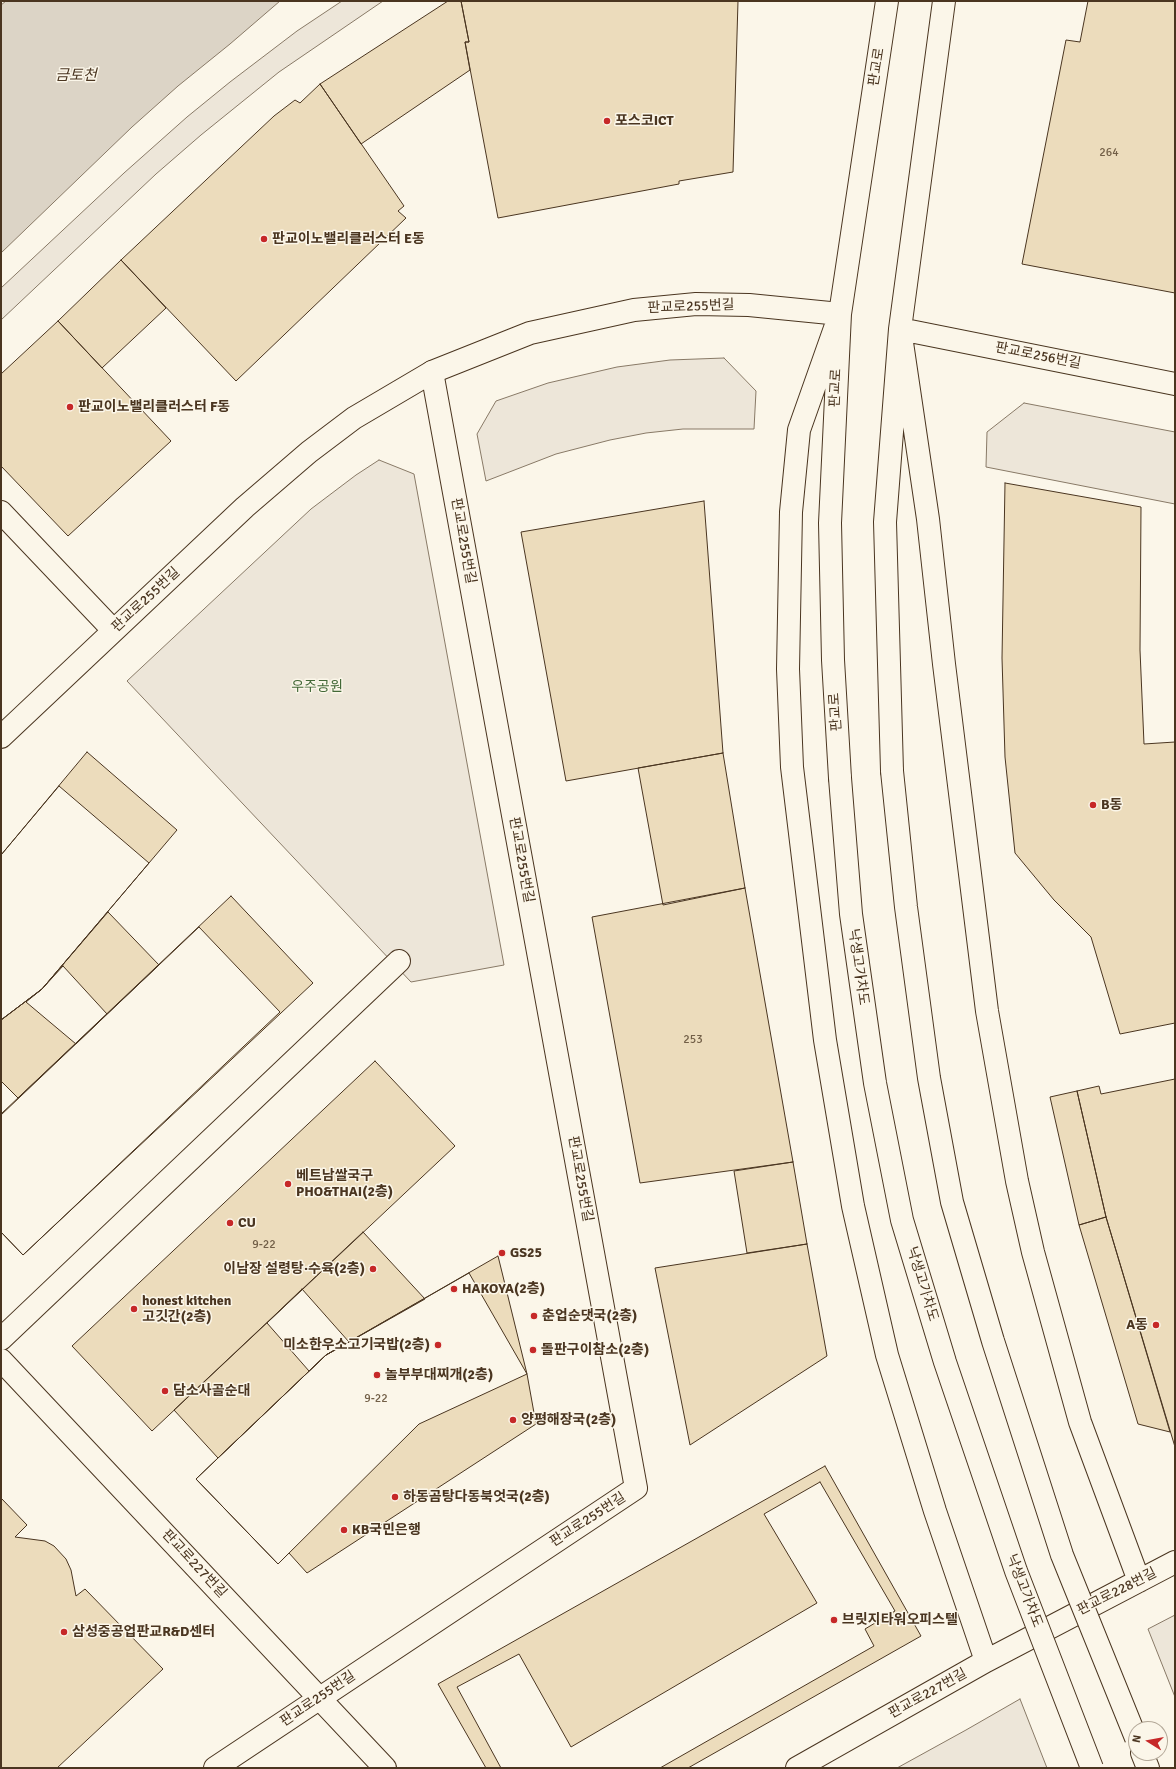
<!DOCTYPE html>
<html>
<head>
<meta charset="utf-8">
<style>
  body { margin:0 }
  #map { position:relative; width:1176px; height:1769px; overflow:hidden; background:#fbf6e9; font-family:Signika,sans-serif }
  canvas { display:block }
  .frame { position:absolute; inset:0; border:2px solid #4a3520; pointer-events:none }
  .north { position:absolute; left:1128px; top:1721px; width:40px; height:40px; box-sizing:border-box; background:#fbf6e9; border:1px solid #b4a999; border-radius:50%; rotate:281deg; font-size:11px; font-weight:700; line-height:16px; text-align:center; color:#4a3520 }
  .north::after { content:''; display:block; margin:auto; width:14px; height:18px; background:#c62828; clip-path:polygon(50% 0,100% 100%,50% 72%,0 100%) }
</style>
</head>
<body>
<div id="map">
<canvas width="1176" height="1769"></canvas>
<div class="frame"></div>
<div class="north">N</div>
</div>
<script>
const ctx = document.querySelector('canvas').getContext('2d');
ctx.lineJoin = 'round';
function fillPath(path, color) {
  ctx.fillStyle = color;
  ctx.fill(path, 'evenodd');
}
function toPath(rows) {
  const path = new Path2D();
  for (const r of rows) {
    path.moveTo(r[0], r[1]);
    for (let i = 2; i < r.length; i += 2) path.lineTo(r[i], r[i + 1]);
  }
  return path;
}
function strokePath(path, color, width, dash) {
  ctx.strokeStyle = color;
  ctx.lineWidth = width;
  ctx.lineCap = dash ? 'butt' : 'round';
  ctx.setLineDash(dash || []);
  ctx.stroke(path);
}
function label(font, color, halo, rows, align = 'center') {
  ctx.font = font + ' Signika,"Noto Sans KR",sans-serif';
  ctx.lineWidth = 3;
  ctx.setLineDash([]);
  ctx.textBaseline = 'middle';
  ctx.strokeStyle = halo;
  ctx.fillStyle = color;
  for (const [text, x, y, turn = 0] of rows) {
    ctx.save();
    ctx.translate(x, y);
    ctx.rotate((+turn || 0) * Math.PI / 180);
    ctx.textAlign = isNaN(turn) ? turn : align;
    if (halo) ctx.strokeText(text, 0, 0);
    ctx.fillText(text, 0, 0);
    ctx.restore();
  }
}
const green = toPath([
  [342,1,383,1,279,72,201,135,156,174,1,320,1,288,124,173,187,117,230,82,297,31,342,1],
  [724,358,756,391,754,429,683,429,646,433,610,440,556,454,486,481,477,434,496,401,548,383,617,367,670,360,724,358],
  [1024,403,1175,432,1175,504,986,467,987,432,1024,403],
  [379,460,414,474,504,965,411,982,127,681,311,509,356,475,379,460],
  [1175,1615,1175,1697,1148,1629,1175,1615],
  [1020,1699,1047,1768,897,1768,966,1730,1020,1699]
]);
fillPath(green, '#ede6d9');
strokePath(green, '#887966', 1);
const water = toPath([
  [6,1,280,1,230,44,178,86,132,127,1,253,1,5,6,1]
]);
fillPath(water, '#dcd4c6');
strokePath(water, '#887966', 1);
const building = toPath([
  [448,1,461,1,469,42,465,42,470,70,361,144,320,84,448,1],
  [461,1,738,1,733,172,679,181,679,184,498,218,465,42,469,42,461,1],
  [1088,1,1175,1,1175,293,1022,264,1066,40,1080,42,1088,1],
  [320,84,404,206,398,211,406,218,236,381,121,260,274,116,295,100,300,103,320,84],
  [121,260,166,308,102,368,58,321,121,260],
  [58,321,171,441,68,536,1,466,1,374,58,321],
  [1005,483,1141,507,1140,650,1144,744,1175,742,1175,1023,1120,1034,1091,937,1054,900,1015,853,1005,757,1002,658,1005,483],
  [704,501,723,753,566,781,521,532,704,501],
  [87,752,177,830,42,989,1,1020,1,855,87,752],
  [723,753,745,888,663,905,638,768,723,753],
  [59,786,149,863,42,989,1,1020,1,855,59,786],
  [745,888,793,1162,640,1183,592,917,745,888],
  [231,896,313,983,23,1255,1,1232,1,1114,231,896],
  [108,912,159,965,18,1098,1,1081,1,1020,42,989,108,912],
  [199,927,280,1012,23,1255,1,1232,1,1115,199,927],
  [63,966,107,1014,76,1044,26,1002,42,989,63,966],
  [375,1061,455,1146,152,1431,72,1346,375,1061],
  [1175,1079,1175,1447,1106,1217,1077,1091,1099,1086,1101,1094,1175,1079],
  [1077,1091,1106,1217,1079,1225,1050,1097,1077,1091],
  [793,1162,807,1244,747,1253,734,1171,793,1162],
  [1106,1217,1170,1432,1138,1424,1079,1225,1106,1217],
  [363,1232,425,1299,326,1355,218,1458,174,1410,363,1232],
  [807,1244,827,1356,690,1445,655,1268,807,1244],
  [498,1256,527,1374,536,1424,307,1573,289,1553,278,1564,196,1479,326,1355,498,1256],
  [469,1273,527,1374,419,1424,278,1564,196,1479,326,1355,469,1273],
  [302,1289,349,1342,326,1355,309,1371,267,1323,302,1289],
  [825,1466,921,1636,688,1768,486,1768,438,1684,825,1466],
  [820,1482,895,1611,865,1629,874,1646,660,1768,501,1768,457,1687,519,1654,571,1747,817,1603,764,1514,820,1482],
  [1,1498,27,1525,15,1537,45,1541,54,1546,66,1559,71,1570,76,1596,85,1589,163,1669,57,1768,1,1768,1,1498]
]);
fillPath(building, '#ecdcbc');
strokePath(building, '#4a3520', 1);
const street = toPath([
  [1,512,113,630],
  [1,1339,399,961],
  [215,1768,636,1488,432,372]
]);
const secondary = toPath([
  [840,314,799,430,791,512,788,669,792,767,825,1040,853,1206,887,1355,935,1511,986,1661],
  [900,329,928,519,944,664,987,1011,1017,1181,1033,1252,1080,1422,1139,1581],
  [900,329,1175,384],
  [1,737,245,507,309,452,354,418,432,372,530,333,634,310,696,304,749,305,840,314],
  [892,771,885,522,900,329,944,1],
  [840,778,833,660,830,523,840,314,887,1],
  [1,1360,385,1768],
  [1142,1753,1148,1768],
  [797,1768,986,1661,1175,1562]
]);
strokePath(street, '#4a3520', 24);
strokePath(secondary, '#4a3520', 24);
strokePath(street, '#fbf6e9', 22);
strokePath(secondary, '#fbf6e9', 22);
const secondaryBridge = toPath([
  [892,771,906,907,929,1078,952,1202,993,1341,1062,1555,1136,1738],
  [840,778,851,914,875,1083,902,1220,945,1362,1016,1571,1092,1768]
]);
strokePath(secondaryBridge, '#4a3520', 24, []);
strokePath(secondaryBridge, '#fbf6e9', 22);
for (const [x, y, r, color] of [
  [607,121,4,"#c62828"],
  [264,239,4,"#c62828"],
  [70,407,4,"#c62828"],
  [1093,805,4,"#c62828"],
  [288,1184,4,"#c62828"],
  [230,1223,4,"#c62828"],
  [502,1253,4,"#c62828"],
  [373,1269,4,"#c62828"],
  [454,1289,4,"#c62828"],
  [134,1309,4,"#c62828"],
  [534,1316,4,"#c62828"],
  [1156,1325,4,"#c62828"],
  [438,1345,4,"#c62828"],
  [533,1350,4,"#c62828"],
  [377,1375,4,"#c62828"],
  [165,1391,4,"#c62828"],
  [513,1420,4,"#c62828"],
  [395,1497,4,"#c62828"],
  [344,1530,4,"#c62828"],
  [834,1620,4,"#c62828"],
  [64,1632,4,"#c62828"]
]) {
  const dot = new Path2D();
  dot.arc(x, y, r, 0, 2 * Math.PI);
  ctx.fillStyle = color;
  ctx.fill(dot);
  strokePath(dot, '#fbf6e9', 1.5);
}
label('12px', '#725f47', null, [
  ["264",1109,153],
  ["253",693,1040],
  ["9-22",264,1245],
  ["9-22",376,1399]
]);
label('14px', '#4a3520', '#fbf6e9', [
  ["판교로",877,67,-81],
  ["판교로255번길",691,307,-2],
  ["판교로256번길",1038,356,11],
  ["판교로",836,388,-87],
  ["판교로255번길",463,541,80],
  ["판교로255번길",146,600,-43],
  ["판교로",836,712,-94],
  ["판교로255번길",521,860,80],
  ["낙생고가차도",858,967,82],
  ["판교로255번길",580,1179,80],
  ["낙생고가차도",922,1284,73],
  ["판교로255번길",588,1520,-33],
  ["판교로227번길",194,1564,47],
  ["낙생고가차도",1024,1591,69],
  ["판교로228번길",1117,1592,-27],
  ["판교로227번길",928,1694,-29],
  ["판교로255번길",318,1699,-34]
]);
label('bold 14px', '#4a3520', '#fbf6e9', [
  ["포스코ICT",615,121],
  ["판교이노밸리클러스터 E동",272,239],
  ["판교이노밸리클러스터 F동",78,407],
  ["B동",1101,805],
  ["베트남쌀국구",296,1176],
  ["PHO&THAI(2층)",296,1192],
  ["CU",238,1223],
  ["GS25",510,1253],
  ["이남장 설령탕·수육(2층)",365,1269,"right"],
  ["HAKOYA(2층)",462,1289],
  ["honest kitchen",142,1301],
  ["고깃간(2층)",142,1317],
  ["춘업순댓국(2층)",542,1316],
  ["A동",1148,1325,"right"],
  ["미소한우소고기국밥(2층)",430,1345,"right"],
  ["돌판구이참소(2층)",541,1350],
  ["놀부부대찌개(2층)",385,1375],
  ["담소사골순대",173,1391],
  ["양평해장국(2층)",521,1420],
  ["하동곰탕다동북엇국(2층)",403,1497],
  ["KB국민은행",352,1530],
  ["브릿지타워오피스텔",842,1620],
  ["삼성중공업판교R&D센터",72,1632]
], 'left');
label('14px', '#436837', '#fbf6e9', [
  ["우주공원",317,687]
]);
label('italic 15px', '#4a3520', '#fbf6e9', [
  ["금토천",76,76]
]);
</script>
</body>
</html>
